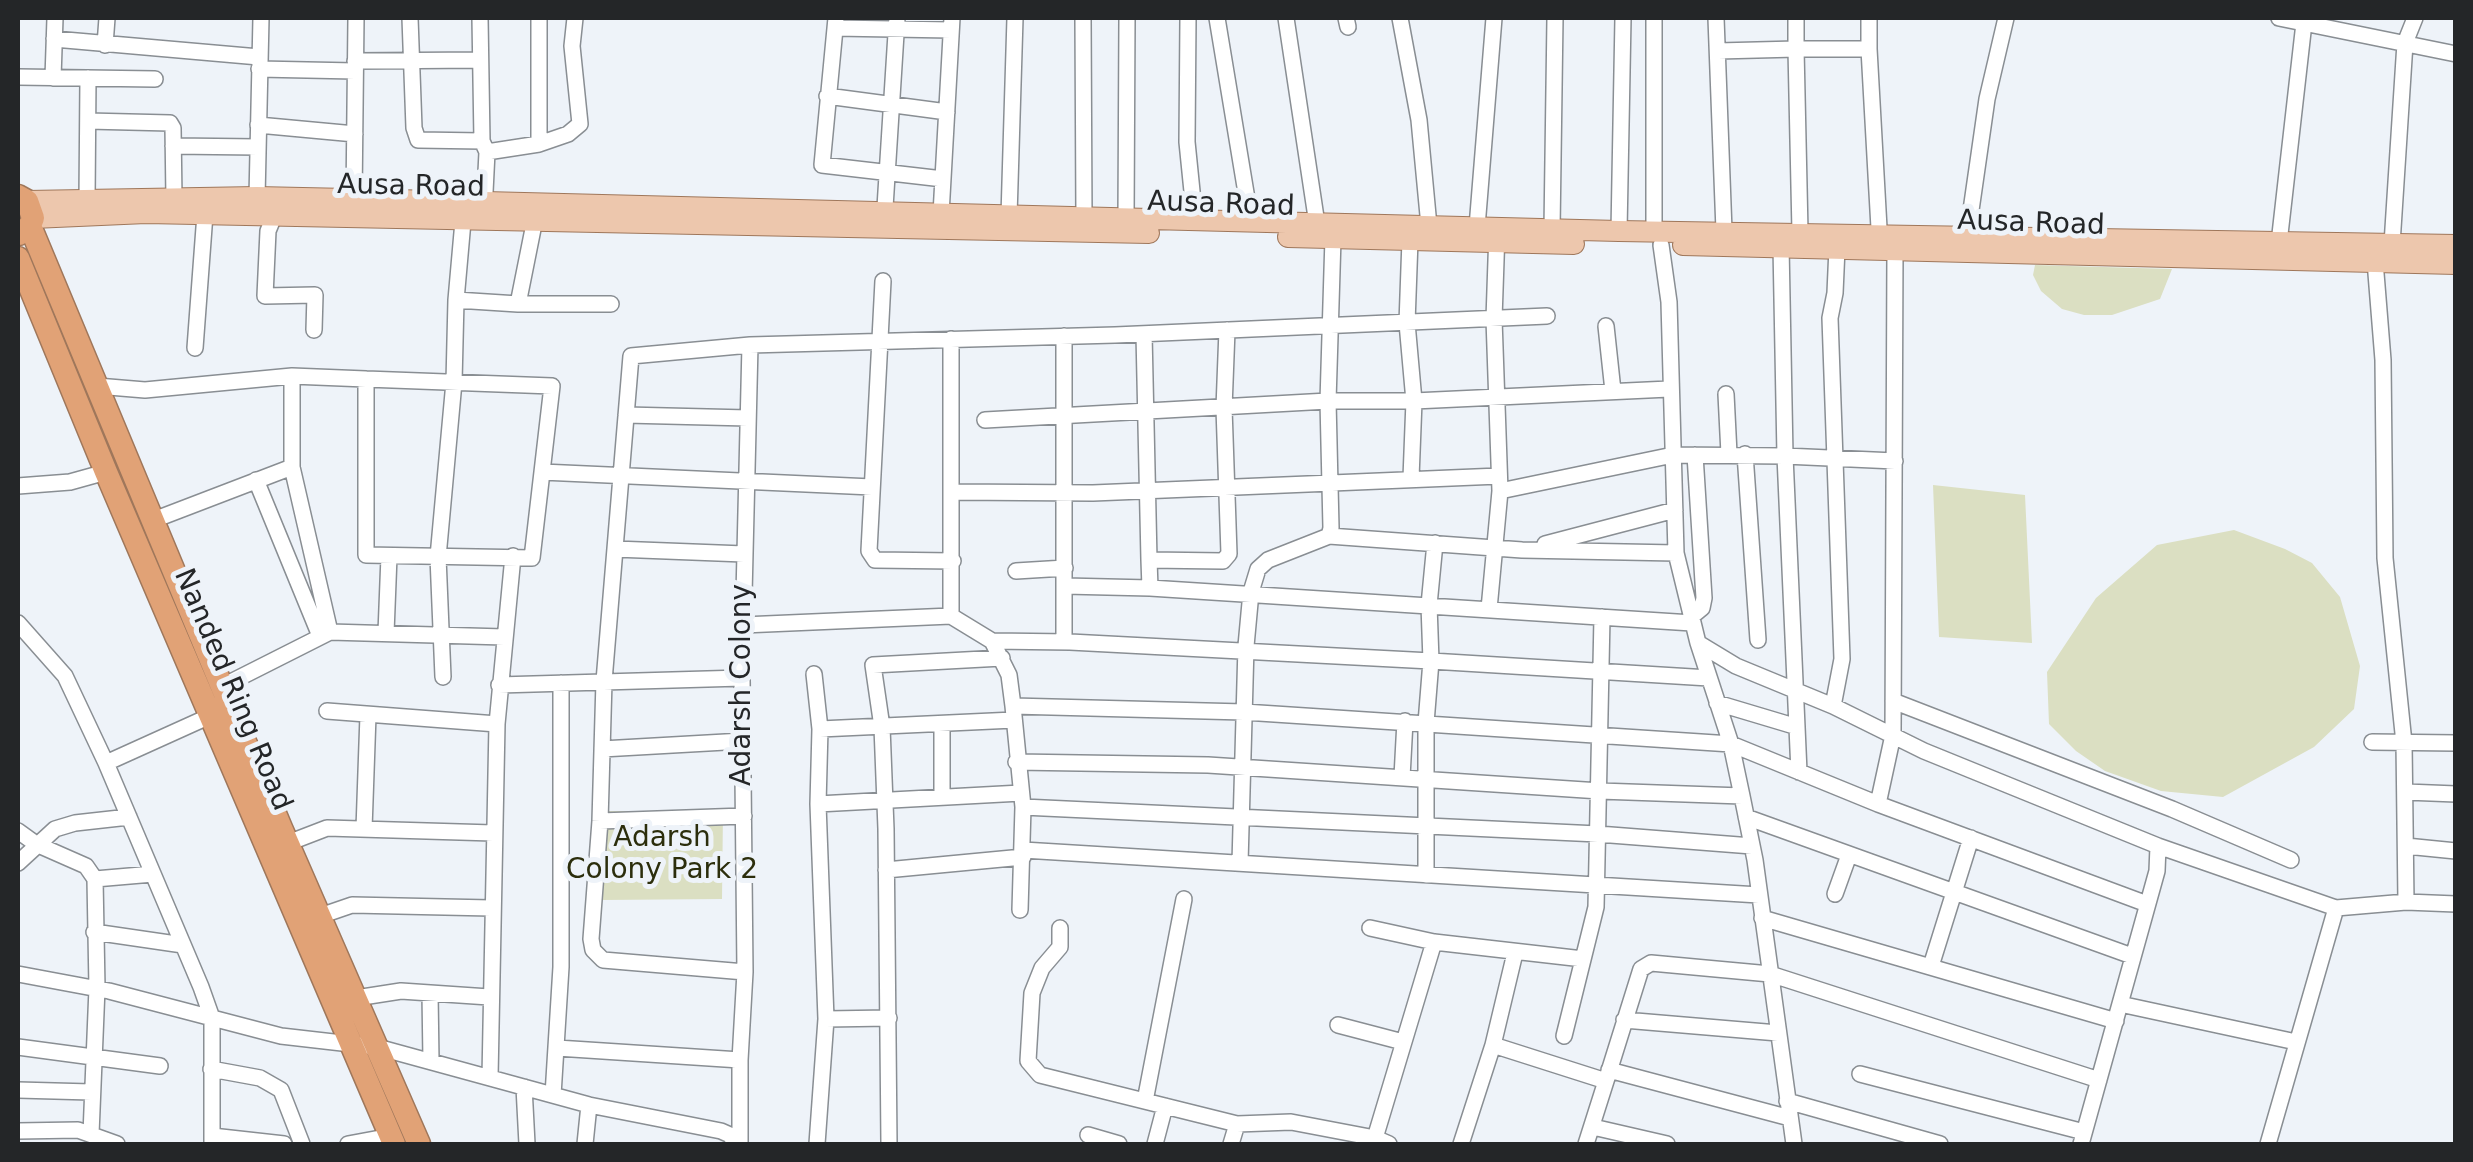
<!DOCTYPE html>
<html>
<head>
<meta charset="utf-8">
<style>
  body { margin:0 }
  #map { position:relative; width:2473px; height:1162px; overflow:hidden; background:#eef3f9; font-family:"DejaVu Sans",sans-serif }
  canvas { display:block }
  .frame { position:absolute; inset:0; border:20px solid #242628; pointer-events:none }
</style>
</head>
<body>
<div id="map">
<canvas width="2473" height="1162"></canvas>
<div class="frame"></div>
</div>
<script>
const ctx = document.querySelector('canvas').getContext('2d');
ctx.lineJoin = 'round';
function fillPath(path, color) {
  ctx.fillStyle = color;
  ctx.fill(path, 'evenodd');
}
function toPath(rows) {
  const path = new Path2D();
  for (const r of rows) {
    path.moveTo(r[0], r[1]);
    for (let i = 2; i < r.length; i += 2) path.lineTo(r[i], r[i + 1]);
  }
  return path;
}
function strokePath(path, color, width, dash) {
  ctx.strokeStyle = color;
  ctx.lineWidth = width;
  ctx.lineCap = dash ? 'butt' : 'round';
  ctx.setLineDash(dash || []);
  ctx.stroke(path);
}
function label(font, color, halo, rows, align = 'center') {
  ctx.font = font + ' "DejaVu Sans",sans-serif';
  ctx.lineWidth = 10;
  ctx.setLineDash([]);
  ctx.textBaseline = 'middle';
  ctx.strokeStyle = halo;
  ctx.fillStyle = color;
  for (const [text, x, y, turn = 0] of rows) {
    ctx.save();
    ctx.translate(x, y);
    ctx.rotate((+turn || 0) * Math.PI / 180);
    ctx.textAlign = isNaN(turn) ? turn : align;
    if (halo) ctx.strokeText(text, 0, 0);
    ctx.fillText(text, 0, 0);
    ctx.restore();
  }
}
fillPath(toPath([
  [2035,265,2172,269,2160,299,2112,315,2084,315,2062,309,2041,291,2033,275],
  [1933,485,2025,495,2032,643,1939,637],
  [2234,530,2285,549,2312,563,2340,597,2360,666,2354,709,2314,747,2223,797,2161,791,2105,771,2076,751,2049,724,2047,672,2096,598,2157,545],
  [601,811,723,811,722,899,602,900]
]), '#dbdfc2');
const minor = toPath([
  [410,18,414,128,418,140,482,141],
  [480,18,482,141,487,152,484,212],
  [539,18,539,144],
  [836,18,822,165,943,179],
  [1083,18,1084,218],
  [1188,18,1187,142,1195,221],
  [1217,18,1251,223],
  [1286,18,1317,224],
  [1346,18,1348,27],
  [1400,18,1419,120,1429,226],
  [1716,18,1724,231],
  [2279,18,2456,54],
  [835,28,951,30],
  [54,39,259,57],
  [105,45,107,18],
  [1869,49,1869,18],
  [1718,51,1796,49,1796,18],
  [355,61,480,60],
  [259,69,355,71],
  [18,77,155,79],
  [53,78,55,18],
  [827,96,947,112],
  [88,121,170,123,173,128,174,199],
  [258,125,355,134],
  [173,146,258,147],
  [487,152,539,144,568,134,580,124,572,46,575,18],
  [257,197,261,18],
  [354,199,356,18],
  [87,200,88,78],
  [275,214,268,231,265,296,315,295,314,330],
  [941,214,952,18],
  [1009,216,1015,18],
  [1126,219,1127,18],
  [884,223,897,18],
  [1477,227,1494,18],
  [1552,229,1555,18],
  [1619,231,1623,18],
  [1654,232,1654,18],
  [1800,232,1796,49,1869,49,1880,246],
  [1410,240,1407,323,1414,401,1411,478],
  [2279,243,2304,23],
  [2392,244,2405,43,2415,18],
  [1661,245,1669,302,1676,553],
  [1966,245,1987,99,2006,18],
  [1895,250,1893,735,1878,804,2147,904],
  [2375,261,2383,360,2385,558,2404,743,2406,902],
  [883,281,869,551,875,560,953,561],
  [456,300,518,304,535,219],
  [518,304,611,304],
  [1606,326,1613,391],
  [1144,334,1149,560,1223,561,1229,554,1224,408,1227,330],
  [1064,336,1064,642],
  [195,348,205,214],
  [292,376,292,467,330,632],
  [97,386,145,390,292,376,366,379,366,555,532,558,552,386,366,379],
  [1726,394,1729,454],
  [626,415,748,418],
  [985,420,1328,401,1414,401,1669,389],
  [1745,454,1758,640],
  [542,472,872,487],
  [256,480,320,636],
  [18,486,70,482,106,472],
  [1500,491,1673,455,1785,456,1781,246],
  [953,492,1093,493,1499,476],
  [151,521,292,467],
  [1329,536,1522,550,1676,553,1698,643,1731,744,1742,796,1755,860,1794,1144],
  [1435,543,1429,605,1431,661,1709,678],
  [1545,544,1675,510],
  [615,549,744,554],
  [1016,571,1065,568],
  [1065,586,1150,588,1149,560],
  [1150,588,1692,623],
  [1489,609,1500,491,1494,319,1497,231],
  [951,616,951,339],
  [1691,617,1702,608,1704,598,1695,455],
  [18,623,65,676,106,763,201,987,212,1018,212,1144],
  [743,625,951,616,992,641,1009,675,1013,706,1023,807,1020,910],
  [386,633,389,556],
  [992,641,1070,642,1431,661,1426,723,1426,875],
  [1698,643,1736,666,1833,706,1924,751,2158,846,2336,908,2406,902,2456,904],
  [814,674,820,729,818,804,826,1019,889,1018],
  [443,677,438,557,454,382,456,300,464,210],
  [499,685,742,678],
  [223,686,330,632,504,637],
  [1893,701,2172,809,2291,860],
  [1717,703,1794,726],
  [1013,706,1244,712,1731,744,1878,804],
  [1833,706,1842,659,1830,318,1835,293,1837,248],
  [327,711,497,724,513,556],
  [942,724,942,797],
  [820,729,1014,720],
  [2372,742,2456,743],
  [602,749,743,741],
  [1016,762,1208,765,1600,791,1742,796],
  [106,763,210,716],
  [1799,772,1785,456,1895,461],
  [1402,777,1405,721],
  [2406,792,2456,794],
  [818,804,1021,793],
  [1023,807,1598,834,1752,846],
  [1746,817,2132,956],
  [600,821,744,816],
  [364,829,368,715],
  [18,831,36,844,86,866,95,879,97,988,91,1134],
  [288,843,327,828,493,833],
  [2406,846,2456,851],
  [1023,850,1759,895],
  [18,863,55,829,75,823,129,817],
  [1240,863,1246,646,1251,592,1258,569,1268,560,1329,536,1331,528,1328,401,1333,238],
  [886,870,1023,857],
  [95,879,153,874],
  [1835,894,1849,855],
  [320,916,352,905,491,908],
  [1762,918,2116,1021],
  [1060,928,1060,947,1042,968,1032,993,1028,1061,1040,1075,1237,1124],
  [1370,928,1434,942,1583,959],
  [94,932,183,945],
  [1931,966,1971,838],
  [745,972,603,960,593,950,591,939,600,821,604,681,631,356,750,345,1115,335,1547,316],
  [18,974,109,991,281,1036,377,1047,589,1105,721,1131,730,1135,736,1144],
  [430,993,431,1061],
  [356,998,401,991,489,997],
  [2120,1004,2296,1042],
  [1624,1020,1778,1033],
  [1338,1025,1403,1042],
  [1564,1036,1596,907,1602,617],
  [1493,1045,1606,1081,1641,969,1651,963,1770,974,2099,1080],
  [18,1047,160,1066],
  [557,1048,740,1060],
  [211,1069,260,1078,281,1090,302,1144],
  [1609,1070,1790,1118],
  [1860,1074,2084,1132],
  [490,1077,497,724],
  [524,1087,527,1144],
  [18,1090,91,1092],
  [553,1095,561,967,561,683],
  [1145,1101,1184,899],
  [1787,1101,1940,1144],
  [1593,1127,1667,1144],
  [18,1131,78,1130,117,1144],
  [1088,1135,1119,1144],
  [212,1136,284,1144],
  [1375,1138,1434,942],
  [348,1144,391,1136],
  [585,1144,589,1105],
  [740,1144,740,1060,745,972,742,678,750,345],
  [817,1144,826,1019],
  [889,1144,886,829,882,727,873,665,1002,658],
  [1155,1144,1165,1106],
  [1231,1144,1237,1124,1291,1122,1375,1138,1389,1144],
  [1461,1144,1493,1045,1515,953],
  [1586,1144,1606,1081],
  [2081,1144,2157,871,2158,846],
  [2268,1144,2336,908]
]);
const major = toPath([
  [27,201,257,197,485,202,1619,231,2456,245],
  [33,218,146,213,1149,233],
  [1288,237,1574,244],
  [1683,245,2456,264]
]);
const highway = toPath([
  [18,196,27,201,33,218,30,226,19,234],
  [30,226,281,828,419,1144],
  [18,258,106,472,394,1144]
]);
strokePath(minor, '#898e93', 18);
strokePath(major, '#9f775b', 22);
strokePath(highway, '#9f775b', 25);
strokePath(minor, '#fff', 15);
strokePath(major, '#edc7ad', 20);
strokePath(highway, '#e1a276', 22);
label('28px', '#242628', '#eef3f9', [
  ["Ausa Road",411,187,1],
  ["Ausa Road",1221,205,2],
  ["Ausa Road",2031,224,2],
  ["Adarsh Colony",743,685,-90],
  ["Nanded Ring Road",232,690,67]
]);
label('28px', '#2c2e0c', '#eef3f9', [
  ["Adarsh",662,839],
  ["Colony Park 2",662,871]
]);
</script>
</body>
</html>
